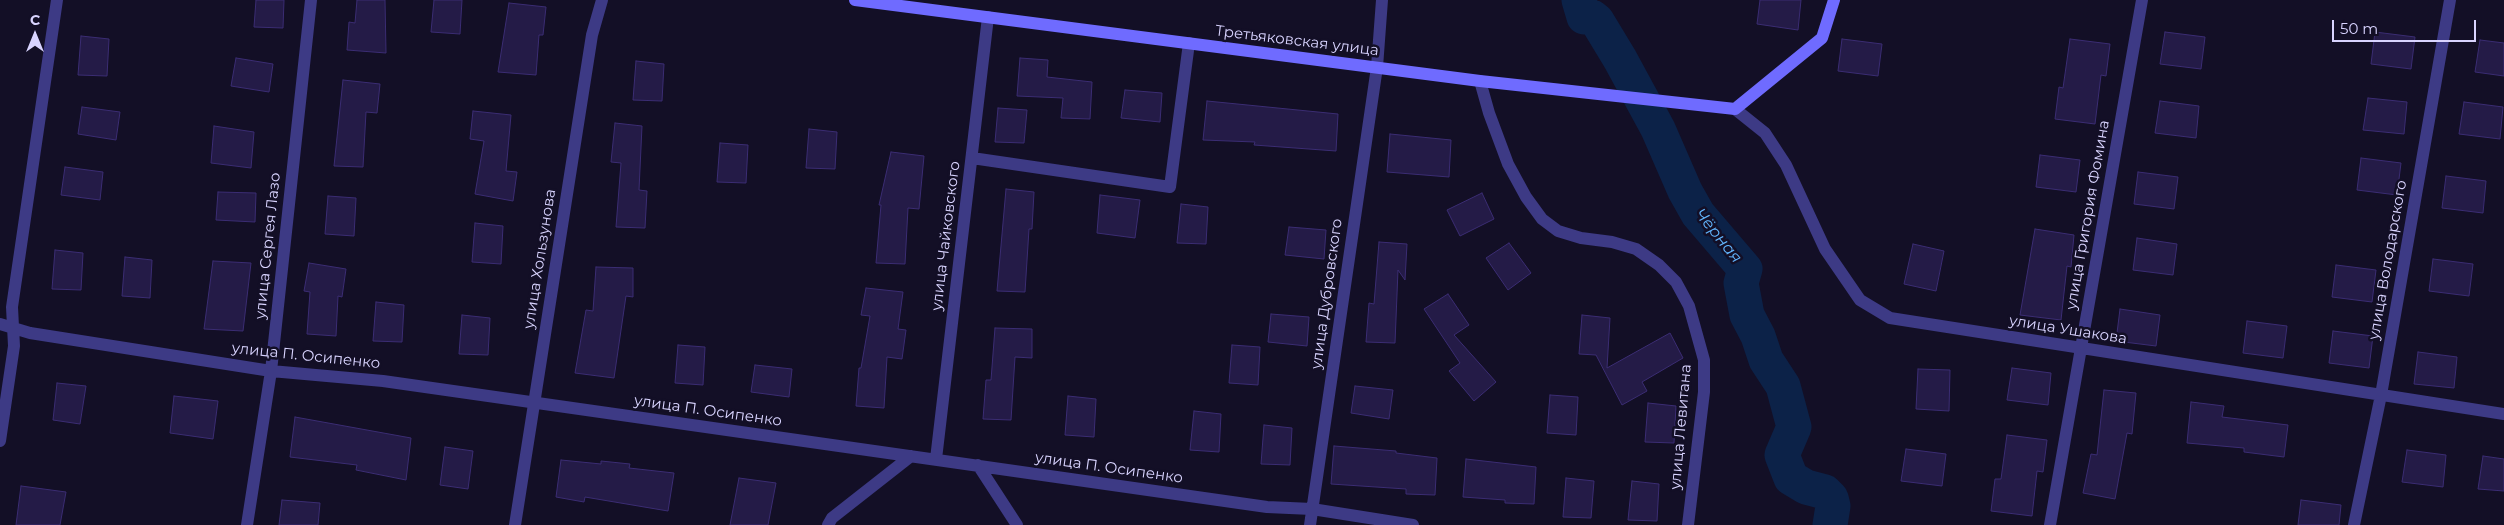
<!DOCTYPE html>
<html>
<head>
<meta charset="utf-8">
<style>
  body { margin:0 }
  #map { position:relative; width:2504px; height:525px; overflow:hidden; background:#130f26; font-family:Montserrat,sans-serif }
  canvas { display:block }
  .north { position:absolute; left:10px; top:10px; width:50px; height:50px; -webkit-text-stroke:4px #130f26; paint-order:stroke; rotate:0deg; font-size:14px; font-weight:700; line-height:20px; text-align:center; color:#d9d4ff }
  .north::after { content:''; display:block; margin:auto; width:18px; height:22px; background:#d9d4ff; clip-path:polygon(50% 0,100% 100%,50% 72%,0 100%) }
  .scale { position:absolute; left:2332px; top:20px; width:144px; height:22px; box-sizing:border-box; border:2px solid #d9d4ff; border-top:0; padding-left:6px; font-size:15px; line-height:18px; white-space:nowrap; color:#d9d4ff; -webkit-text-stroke:4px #130f26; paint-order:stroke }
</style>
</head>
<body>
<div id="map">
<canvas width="2504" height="525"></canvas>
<div class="north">С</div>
<div class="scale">50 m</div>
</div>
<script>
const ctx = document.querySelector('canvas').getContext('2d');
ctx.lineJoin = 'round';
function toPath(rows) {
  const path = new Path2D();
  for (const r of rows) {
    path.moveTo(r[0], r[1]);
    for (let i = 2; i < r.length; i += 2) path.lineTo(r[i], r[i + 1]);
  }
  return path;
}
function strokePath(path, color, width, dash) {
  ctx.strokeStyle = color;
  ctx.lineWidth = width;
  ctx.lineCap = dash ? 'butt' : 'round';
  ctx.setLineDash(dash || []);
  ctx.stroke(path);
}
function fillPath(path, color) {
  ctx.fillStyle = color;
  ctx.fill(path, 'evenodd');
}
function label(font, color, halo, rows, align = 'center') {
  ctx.font = font + ' Montserrat,sans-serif';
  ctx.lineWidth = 5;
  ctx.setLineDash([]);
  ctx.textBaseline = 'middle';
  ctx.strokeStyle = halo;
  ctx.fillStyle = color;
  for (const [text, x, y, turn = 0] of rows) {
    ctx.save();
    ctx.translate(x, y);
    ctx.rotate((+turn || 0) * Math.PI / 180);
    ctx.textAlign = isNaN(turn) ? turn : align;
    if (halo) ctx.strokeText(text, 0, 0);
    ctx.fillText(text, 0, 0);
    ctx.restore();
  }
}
strokePath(toPath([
  [1579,0,1584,17,1592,17,1597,21,1620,59,1658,129,1685,191,1698,214,1745,269,1741,283,1747,315,1758,336,1766,360,1783,386,1794,427,1782,455,1791,478,1806,487,1825,492,1831,498,1833,506,1830,525]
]), '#0c2248', 35);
const building = toPath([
  [256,0,284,0,283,28,254,27,256,0],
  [357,0,385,0,386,53,347,50,349,22,355,23,357,0],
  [434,0,462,0,460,34,431,32,434,0],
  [1760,0,1801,0,1798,30,1757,24,1760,0],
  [509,3,546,7,543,35,539,35,536,75,498,72,509,3],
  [2165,32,2205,37,2201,69,2160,64,2165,32],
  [2375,32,2415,37,2411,69,2371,64,2375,32],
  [81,36,109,39,107,76,78,75,81,36],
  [1842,39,1882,44,1878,76,1838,71,1842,39],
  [2070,39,2110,44,2106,76,2101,75,2095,124,2055,119,2059,87,2063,88,2070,39],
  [2480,40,2504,43,2504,76,2475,72,2480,40],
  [236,58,273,64,269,92,231,86,236,58],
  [1020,58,1048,60,1047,77,1092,82,1090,119,1061,118,1063,98,1017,96,1020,58],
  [636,61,664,64,662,101,633,100,636,61],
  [343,80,380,84,377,113,366,112,363,167,334,166,343,80],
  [1125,90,1162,93,1160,122,1121,118,1125,90],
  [2368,98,2407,102,2404,134,2363,130,2368,98],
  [1207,101,1338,114,1336,151,1254,145,1255,142,1203,140,1207,101],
  [2160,101,2199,106,2196,138,2155,133,2160,101],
  [2464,102,2503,107,2500,139,2459,134,2464,102],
  [82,107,120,112,116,140,78,134,82,107],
  [998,108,1027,110,1024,143,995,142,998,108],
  [473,111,511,115,506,171,517,172,513,201,475,194,484,141,470,139,473,111],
  [615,123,642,126,639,190,647,191,645,228,616,227,621,163,611,162,615,123],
  [214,126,254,132,251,168,211,163,214,126],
  [809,129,837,132,835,169,806,168,809,129],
  [1390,134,1451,140,1449,177,1387,172,1390,134],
  [720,143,748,145,746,183,717,182,720,143],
  [891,152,924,156,919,209,908,208,905,264,876,263,881,205,879,205,891,152],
  [2040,155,2080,160,2076,192,2036,187,2040,155],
  [2361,158,2401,163,2397,195,2357,190,2361,158],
  [65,167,103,172,100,200,61,195,65,167],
  [2138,172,2178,177,2174,209,2134,204,2138,172],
  [2446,176,2486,181,2483,213,2442,208,2446,176],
  [1006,189,1034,192,1032,229,1029,229,1025,292,997,291,1006,189],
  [218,192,256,193,255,222,216,220,218,192],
  [1482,193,1494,219,1460,236,1447,210,1482,193],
  [1100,195,1140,200,1135,238,1097,233,1100,195],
  [328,196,356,198,354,236,325,234,328,196],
  [1181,204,1208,207,1206,244,1177,243,1181,204],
  [475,223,503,226,501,264,472,262,475,223],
  [1289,227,1326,230,1324,259,1285,255,1289,227],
  [2035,229,2074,235,2071,267,2067,266,2061,320,2020,315,2035,229],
  [2137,238,2177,244,2173,275,2133,270,2137,238],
  [1379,242,1407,244,1405,280,1398,270,1395,343,1366,342,1369,303,1374,304,1379,242],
  [1509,243,1531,273,1508,290,1486,258,1509,243],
  [1913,244,1944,251,1936,291,1904,284,1913,244],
  [55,250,83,253,81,290,52,289,55,250],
  [125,257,152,260,150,298,122,296,125,257],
  [2433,259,2473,264,2469,296,2429,291,2433,259],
  [213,261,251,263,243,331,204,329,213,261],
  [309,263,346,269,342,297,338,296,336,336,307,334,310,292,304,291,309,263],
  [2336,265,2376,270,2372,302,2332,297,2336,265],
  [596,267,633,268,633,297,626,296,614,378,575,373,586,310,593,311,596,267],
  [866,288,903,292,898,329,906,330,902,359,887,357,884,408,856,406,859,368,861,368,870,316,861,315,866,288],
  [1448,294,1469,325,1454,335,1496,382,1474,401,1449,371,1460,363,1424,309,1448,294],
  [376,302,404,305,402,342,373,341,376,302],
  [2120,309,2160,315,2156,346,2116,341,2120,309],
  [1271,314,1309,317,1307,346,1268,342,1271,314],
  [462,315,490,318,488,355,459,354,462,315],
  [1582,315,1610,318,1607,368,1670,333,1683,358,1642,382,1647,391,1622,405,1596,355,1579,354,1582,315],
  [2247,321,2287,326,2283,358,2243,353,2247,321],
  [995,328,1032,329,1032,358,1015,357,1011,420,983,419,986,380,991,380,995,328],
  [2333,331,2373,336,2369,368,2329,363,2333,331],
  [678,345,705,347,703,385,675,383,678,345],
  [1232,345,1260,347,1258,385,1229,383,1232,345],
  [2418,352,2457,357,2454,388,2414,384,2418,352],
  [755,365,792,369,789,397,751,392,755,365],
  [2012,368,2051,373,2048,405,2007,400,2012,368],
  [1918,369,1950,370,1949,411,1916,409,1918,369],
  [57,383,86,386,80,424,53,420,57,383],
  [1355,386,1393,390,1389,419,1351,413,1355,386],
  [2104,390,2136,393,2132,434,2127,433,2115,499,2083,493,2091,454,2097,455,2104,390],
  [1550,395,1578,397,1576,435,1547,433,1550,395],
  [174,396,218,401,213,439,170,433,174,396],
  [1068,396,1096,399,1094,437,1065,435,1068,396],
  [2191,402,2224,406,2222,417,2288,425,2284,457,2244,452,2244,448,2187,443,2191,402],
  [1648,403,1676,406,1674,443,1645,442,1648,403],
  [1194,411,1221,414,1219,452,1190,450,1194,411],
  [295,417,411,438,406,480,356,470,357,465,290,457,295,417],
  [1264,425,1292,428,1290,465,1261,464,1264,425],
  [2007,435,2047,440,2043,472,2037,471,2032,516,1991,511,1995,479,2001,479,2007,435],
  [1334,446,1396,451,1396,453,1437,458,1435,495,1406,494,1406,489,1331,484,1334,446],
  [445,447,473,451,468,489,440,485,445,447],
  [1906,449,1946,454,1942,486,1901,481,1906,449],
  [2407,450,2446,455,2443,487,2402,482,2407,450],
  [2483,456,2504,459,2504,491,2478,489,2483,456],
  [1466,459,1536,467,1534,504,1505,503,1505,500,1463,497,1466,459],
  [561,460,601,464,601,461,630,464,629,468,674,473,668,511,585,497,584,502,556,497,561,460],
  [739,478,776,483,768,525,730,525,739,478],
  [1566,478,1594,481,1591,518,1563,517,1566,478],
  [1632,481,1659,484,1657,521,1628,520,1632,481],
  [21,486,66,492,60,525,16,525,21,486],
  [282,500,320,503,318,525,279,525,282,500],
  [2301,500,2341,505,2339,525,2298,525,2301,500]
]);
fillPath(building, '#241b47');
strokePath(building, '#3b2d73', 1);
strokePath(toPath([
  [1480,81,1489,113,1508,164,1526,197,1542,219,1558,231,1581,238,1612,242,1636,249,1659,265,1676,282,1689,306,1704,360,1704,392,1688,525],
  [1735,109,1765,133,1786,165,1825,249,1860,300,1890,318,2504,414],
  [972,158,1170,187,1189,43],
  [0,324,30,333,271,371,383,381,1267,507,1312,509,1413,525],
  [0,441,14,346,12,307,57,0],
  [936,459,988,17],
  [978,465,1017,525],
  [247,525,271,371,311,0],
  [515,525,592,35,602,0],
  [828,525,832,518,911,456],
  [1310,525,1377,67,1382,0],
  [2050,525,2142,0],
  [2354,525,2381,395,2450,0]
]), '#3d3a85', 12);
strokePath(toPath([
  [855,0,1480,81,1735,109,1822,38,1834,0]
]), '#6f6bff', 12);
label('15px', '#d9d4ff', '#130f26', [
  ["Третьяковская улица",1297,41,7],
  ["улица Григория Фомина",2088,215,-80],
  ["улица Чайковского",946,236,-83],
  ["улица Сергея Лазо",268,246,-84],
  ["улица Хользунова",540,259,-81],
  ["улица Володарского",2388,260,-80],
  ["улица Дубровского",1327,294,-82],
  ["улица Ушакова",2068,330,9],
  ["улица П. Осипенко",306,356,6],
  ["улица П. Осипенко",708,411,8],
  ["улица Левитана",1681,427,-85],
  ["улица П. Осипенко",1109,468,8]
]);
label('italic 16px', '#62b6ff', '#130f26', [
  ["Чёрная",1718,236,51]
]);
</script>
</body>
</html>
